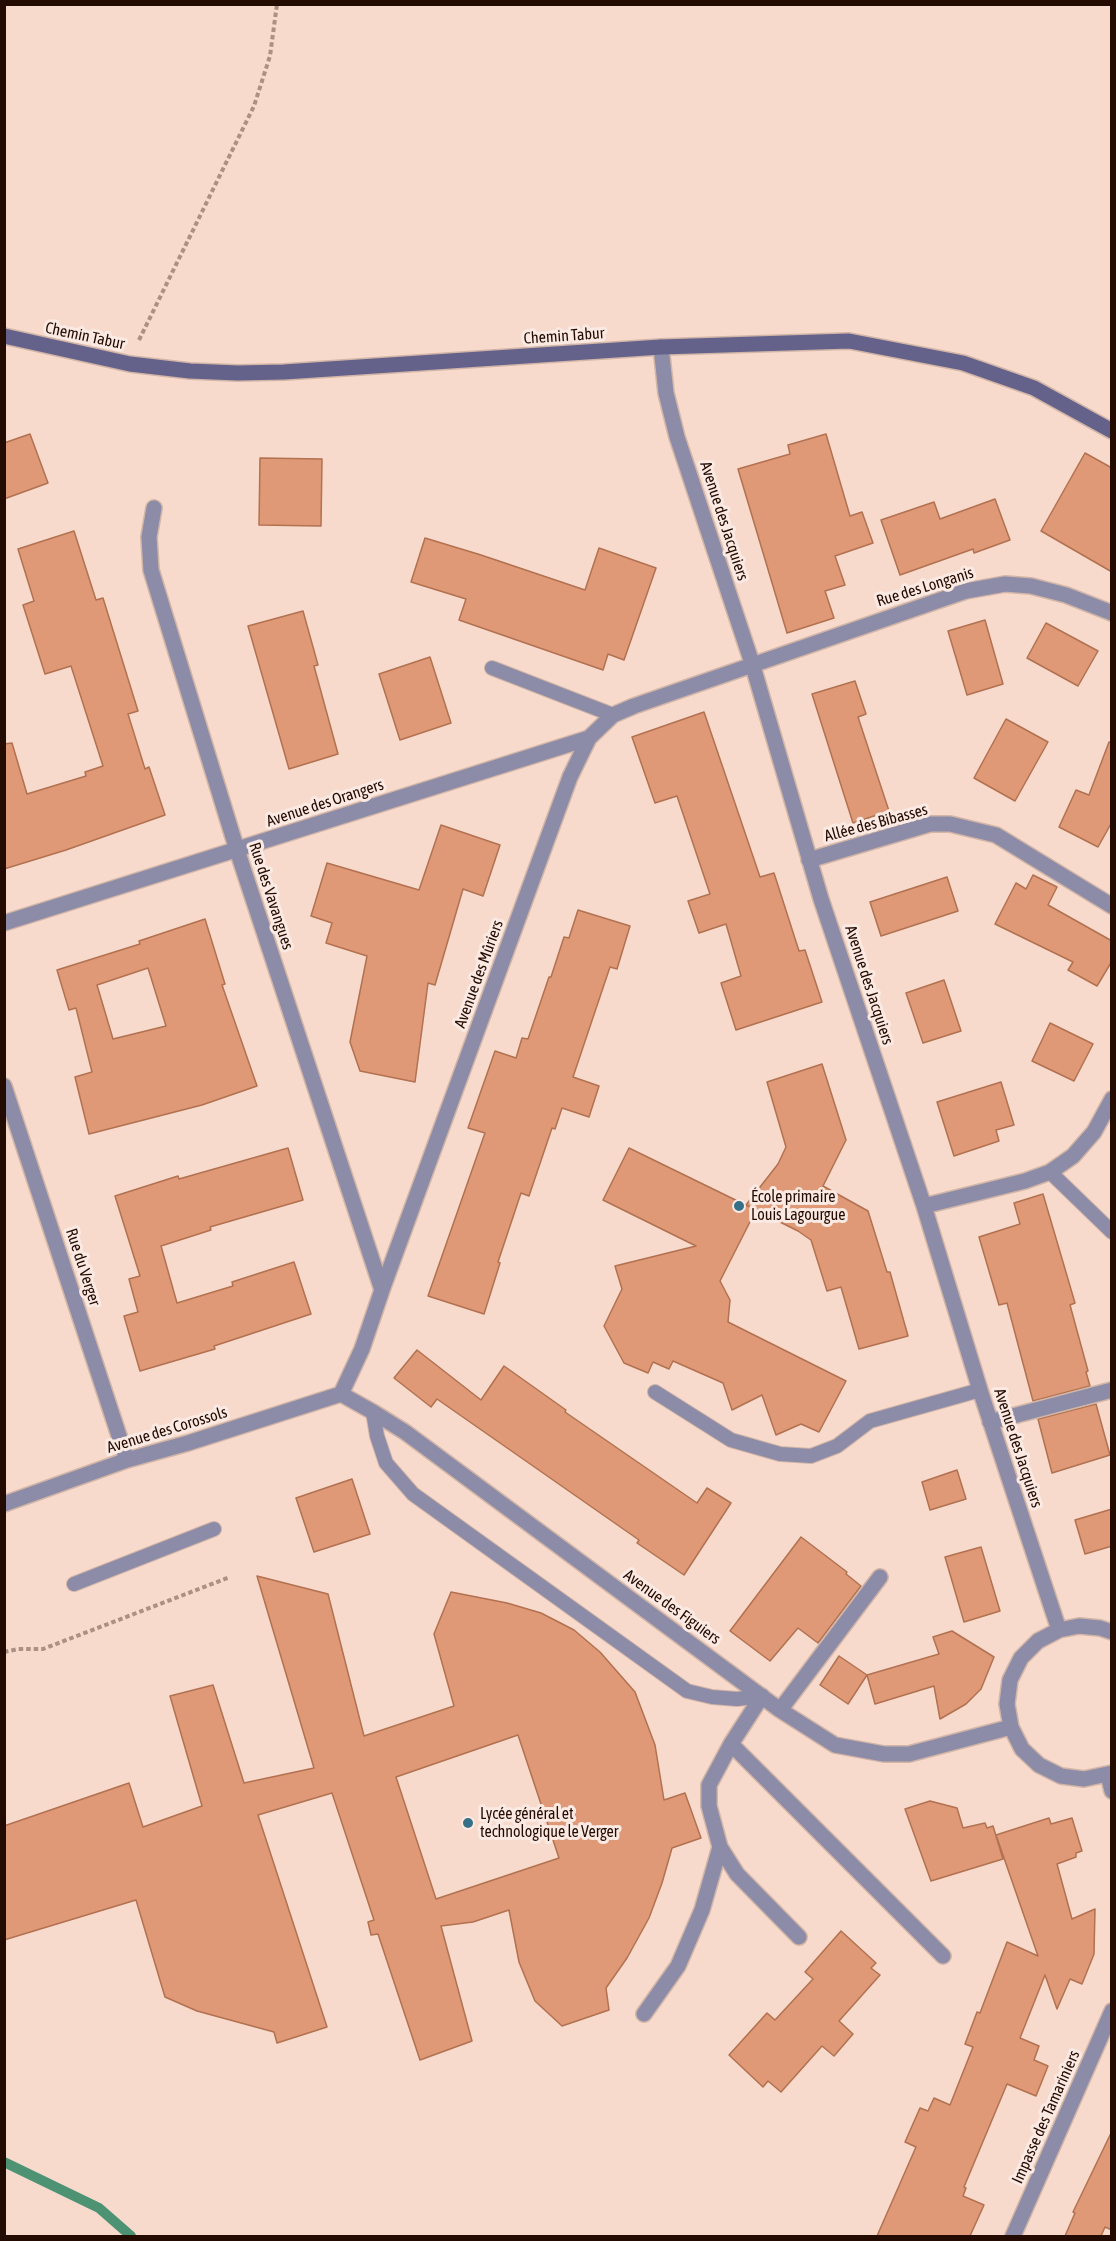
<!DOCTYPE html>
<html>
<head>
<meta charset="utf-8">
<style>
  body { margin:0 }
  #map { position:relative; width:1116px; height:2241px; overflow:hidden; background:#f7dacc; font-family:"Asap Condensed",sans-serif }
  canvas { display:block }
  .frame { position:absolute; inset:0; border:6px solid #240b01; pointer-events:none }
</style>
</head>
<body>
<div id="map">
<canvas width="1116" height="2241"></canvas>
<div class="frame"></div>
</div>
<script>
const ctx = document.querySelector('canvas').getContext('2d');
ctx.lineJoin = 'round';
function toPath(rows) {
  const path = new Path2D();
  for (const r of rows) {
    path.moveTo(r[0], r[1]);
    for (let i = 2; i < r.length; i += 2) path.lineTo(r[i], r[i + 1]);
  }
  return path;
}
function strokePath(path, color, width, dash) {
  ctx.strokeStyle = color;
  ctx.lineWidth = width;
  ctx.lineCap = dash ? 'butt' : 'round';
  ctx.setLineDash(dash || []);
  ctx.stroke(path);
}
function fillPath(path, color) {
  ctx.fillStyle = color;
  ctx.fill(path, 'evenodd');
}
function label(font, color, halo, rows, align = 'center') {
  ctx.font = font + ' "Asap Condensed",sans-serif';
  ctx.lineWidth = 6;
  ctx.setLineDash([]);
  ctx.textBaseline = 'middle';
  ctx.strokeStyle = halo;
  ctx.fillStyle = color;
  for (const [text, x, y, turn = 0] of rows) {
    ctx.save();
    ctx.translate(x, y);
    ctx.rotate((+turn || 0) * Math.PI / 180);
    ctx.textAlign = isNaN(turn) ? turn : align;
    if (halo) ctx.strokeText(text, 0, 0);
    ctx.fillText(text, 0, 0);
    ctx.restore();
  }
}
strokePath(toPath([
  [4,2162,99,2208,131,2236]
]), '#4e9274', 10);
const building = toPath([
  [30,434,48,483,4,499,4,443,30,434],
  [826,434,850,516,862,512,873,543,835,556,845,585,825,591,834,618,787,633,738,469,790,454,788,445,826,434],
  [1085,453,1112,468,1112,572,1041,531,1085,453],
  [260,458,322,459,321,526,259,525,260,458],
  [995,499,1010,540,974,553,973,549,900,575,881,520,934,502,940,519,995,499],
  [74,531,96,600,103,598,138,711,128,714,145,769,149,767,165,815,66,850,4,869,4,744,12,743,27,794,86,776,85,772,103,766,71,666,45,674,23,605,34,601,18,549,74,531],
  [425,538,481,555,585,590,599,548,656,568,624,660,608,654,603,670,459,620,466,599,411,582,425,538],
  [303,611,318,665,314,666,338,754,289,769,248,626,303,611],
  [985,620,1003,684,967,695,948,631,985,620],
  [1046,623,1098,651,1078,686,1027,658,1046,623],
  [430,657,451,723,400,740,379,674,430,657],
  [855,681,866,714,858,717,889,811,853,823,812,694,855,681],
  [704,712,760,877,774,873,799,951,805,950,822,1002,736,1030,721,983,741,976,726,924,699,933,688,901,710,894,677,796,655,803,632,737,704,712],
  [1006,719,1048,742,1015,801,974,778,1006,719],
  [1109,742,1112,743,1112,822,1098,847,1059,827,1076,790,1089,795,1109,742],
  [441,825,500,845,483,896,463,889,435,985,428,983,415,1082,360,1071,350,1042,367,956,326,943,332,923,311,916,327,863,419,890,441,825],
  [1033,875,1057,887,1048,905,1112,941,1112,961,1097,986,1068,970,1073,962,995,924,1016,883,1026,889,1033,875],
  [947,877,958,911,881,936,870,902,947,877],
  [578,910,630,926,617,969,610,967,573,1077,599,1086,589,1117,562,1108,555,1129,552,1128,529,1196,521,1193,498,1262,500,1263,484,1314,428,1296,485,1133,468,1128,495,1051,516,1058,522,1038,528,1039,549,977,551,977,564,937,569,938,578,910],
  [205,919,225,984,222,985,257,1086,202,1105,89,1134,75,1077,92,1072,76,1008,69,1010,57,970,140,944,139,941,205,919],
  [148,968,166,1026,113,1039,97,985,148,968],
  [944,980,961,1031,923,1043,906,993,944,980],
  [1050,1023,1093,1044,1074,1081,1032,1061,1050,1023],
  [822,1064,846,1140,823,1186,868,1211,887,1272,890,1272,908,1336,859,1349,841,1287,827,1291,811,1240,798,1231,746,1205,778,1164,786,1147,767,1082,822,1064],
  [1001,1082,1014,1125,996,1130,999,1141,954,1156,937,1102,1001,1082],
  [288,1148,303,1200,210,1227,211,1230,161,1246,177,1303,233,1286,232,1282,294,1262,311,1314,214,1346,215,1349,140,1371,124,1316,138,1312,129,1279,140,1276,115,1196,178,1176,179,1179,288,1148],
  [629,1148,756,1210,720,1281,730,1300,728,1322,846,1381,819,1432,801,1424,776,1435,762,1395,732,1410,723,1383,673,1361,669,1369,653,1362,648,1373,624,1363,604,1326,622,1289,615,1266,696,1246,603,1200,629,1148],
  [1043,1194,1075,1303,1070,1305,1088,1371,1086,1372,1090,1386,1033,1401,1007,1303,999,1305,979,1237,1020,1224,1014,1203,1043,1194],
  [417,1350,481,1400,504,1366,566,1410,565,1412,697,1503,707,1488,731,1503,684,1575,637,1543,639,1540,437,1399,431,1407,394,1378,417,1350],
  [1096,1404,1110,1455,1052,1473,1038,1419,1096,1404],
  [957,1470,966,1499,930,1510,922,1482,957,1470],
  [352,1479,370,1534,314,1552,296,1498,352,1479],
  [1112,1509,1112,1546,1085,1554,1075,1520,1112,1509],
  [801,1537,847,1572,846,1574,861,1586,818,1643,798,1628,770,1661,730,1631,801,1537],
  [981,1547,1000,1611,964,1622,945,1557,981,1547],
  [257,1576,328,1594,364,1736,454,1706,434,1634,451,1592,507,1603,541,1613,574,1630,600,1652,635,1692,655,1745,664,1800,685,1793,701,1838,672,1848,662,1883,649,1918,627,1958,606,1988,609,2010,562,2026,535,2001,519,1962,509,1910,473,1922,441,1926,472,2041,420,2060,378,1934,371,1935,368,1922,374,1920,332,1793,258,1815,327,2027,277,2043,274,2032,197,2011,165,1997,136,1900,4,1940,4,1826,129,1783,143,1827,202,1806,170,1696,213,1685,244,1783,314,1768,257,1576],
  [518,1735,559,1858,436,1899,396,1777,518,1735],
  [952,1631,994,1657,981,1689,966,1704,940,1719,934,1686,875,1704,867,1675,939,1654,933,1637,952,1631],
  [839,1656,867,1675,848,1704,820,1685,839,1656],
  [930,1801,957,1808,963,1828,985,1823,987,1828,993,1826,1003,1859,931,1881,905,1809,930,1801],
  [1049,1818,1051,1824,1072,1818,1082,1851,1076,1853,1076,1857,1057,1864,1072,1919,1095,1909,1094,1954,1082,1984,1070,1979,1057,2009,1045,1975,1020,2038,1039,2046,1034,2060,1048,2066,1036,2096,1007,2084,964,2187,966,2188,963,2196,984,2205,970,2236,877,2236,916,2147,905,2142,920,2108,928,2111,934,2098,950,2105,973,2047,965,2044,977,2012,980,2013,1007,1942,1038,1956,996,1835,1049,1818],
  [841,1931,876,1963,871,1968,880,1975,839,2021,853,2034,834,2056,822,2046,781,2092,768,2081,763,2087,729,2055,767,2013,775,2020,813,1979,805,1972,841,1931],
  [1112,2131,1112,2230,1105,2227,1101,2236,1065,2236,1075,2213,1073,2212,1112,2131]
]);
fillPath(building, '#df9977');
strokePath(building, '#b27150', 1.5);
const lane = toPath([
  [492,668,613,715],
  [1050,1172,1112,1232],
  [655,1392,731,1440,780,1454,811,1456,837,1446,870,1421,980,1390],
  [373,1412,377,1436,386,1463,413,1494,687,1691,712,1697,737,1699,762,1696],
  [74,1584,214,1529]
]);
const street = toPath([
  [661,347,666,393,677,437,752,663,821,899,924,1206,980,1390,1059,1630],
  [154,508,149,537,151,570,237,850,382,1290],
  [809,860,930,824,950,824,996,835,1112,906],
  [4,923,589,738],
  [4,1086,127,1460],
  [924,1206,1025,1181,1050,1172,1073,1156,1094,1132,1112,1099],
  [341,1394,362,1349,382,1290,570,777,589,738,613,715,634,706,966,591,1005,584,1031,586,1066,595,1112,613],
  [341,1394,373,1412,405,1432,780,1710,835,1745,884,1754,909,1754,1011,1727],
  [990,1422,1112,1390],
  [4,1504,127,1460,188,1443,341,1394],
  [1112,1632,1100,1628,1079,1626,1059,1630,1038,1641,1021,1658,1010,1680,1007,1704,1011,1727,1022,1749,1039,1765,1061,1776,1084,1779,1112,1773],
  [762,1696,731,1744,943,1956],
  [780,1710,880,1577],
  [731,1744,709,1785,709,1806,720,1847,737,1874,799,1937],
  [1108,1775,1112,1791],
  [644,2014,678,1966,702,1910,720,1847],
  [1013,2236,1112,2011]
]);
const secondary = toPath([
  [4,336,130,364,190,371,238,373,284,372,661,347,849,341,963,363,1034,388,1112,431]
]);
strokePath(lane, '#d1b5a7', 16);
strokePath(street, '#d1b5a7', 18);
strokePath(secondary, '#d1b5a7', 18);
strokePath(toPath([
  [139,340,254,106,270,56,277,4],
  [4,1652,18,1649,43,1649,230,1577]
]), '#ab9083', 4, [4.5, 3]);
strokePath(lane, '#8c8ba8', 14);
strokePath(street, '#8c8ba8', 15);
strokePath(secondary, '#64618b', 15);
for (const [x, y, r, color] of [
  [739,1206,6,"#357088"],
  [468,1823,6,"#357088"]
]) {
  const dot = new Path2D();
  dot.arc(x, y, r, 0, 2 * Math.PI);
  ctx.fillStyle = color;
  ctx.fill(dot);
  strokePath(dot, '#faeae3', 2);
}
label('16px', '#240b01', '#faeae3', [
  ["Chemin Tabur",85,336,12],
  ["Chemin Tabur",564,336,-4],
  ["Avenue des Jacquiers",724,521,72],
  ["Rue des Longanis",925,587,-17],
  ["Avenue des Orangers",325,803,-18],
  ["Allée des Bibasses",876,823,-15],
  ["Rue des Vavangues",271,896,72],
  ["Avenue des Mûriers",479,974,-70],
  ["Avenue des Jacquiers",869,985,72],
  ["Rue du Verger",83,1267,72],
  ["Avenue des Corossols",167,1430,-17],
  ["Avenue des Jacquiers",1018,1448,72],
  ["Avenue des Figuiers",672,1607,36],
  ["Impasse des Tamariniers",1046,2117,-66]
]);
label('16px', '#240b01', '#faeae3', [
  ["École primaire",751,1197],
  ["Louis Lagourgue",751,1215],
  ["Lycée général et",480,1814],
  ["technologique le Verger",480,1832]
], 'left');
</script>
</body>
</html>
